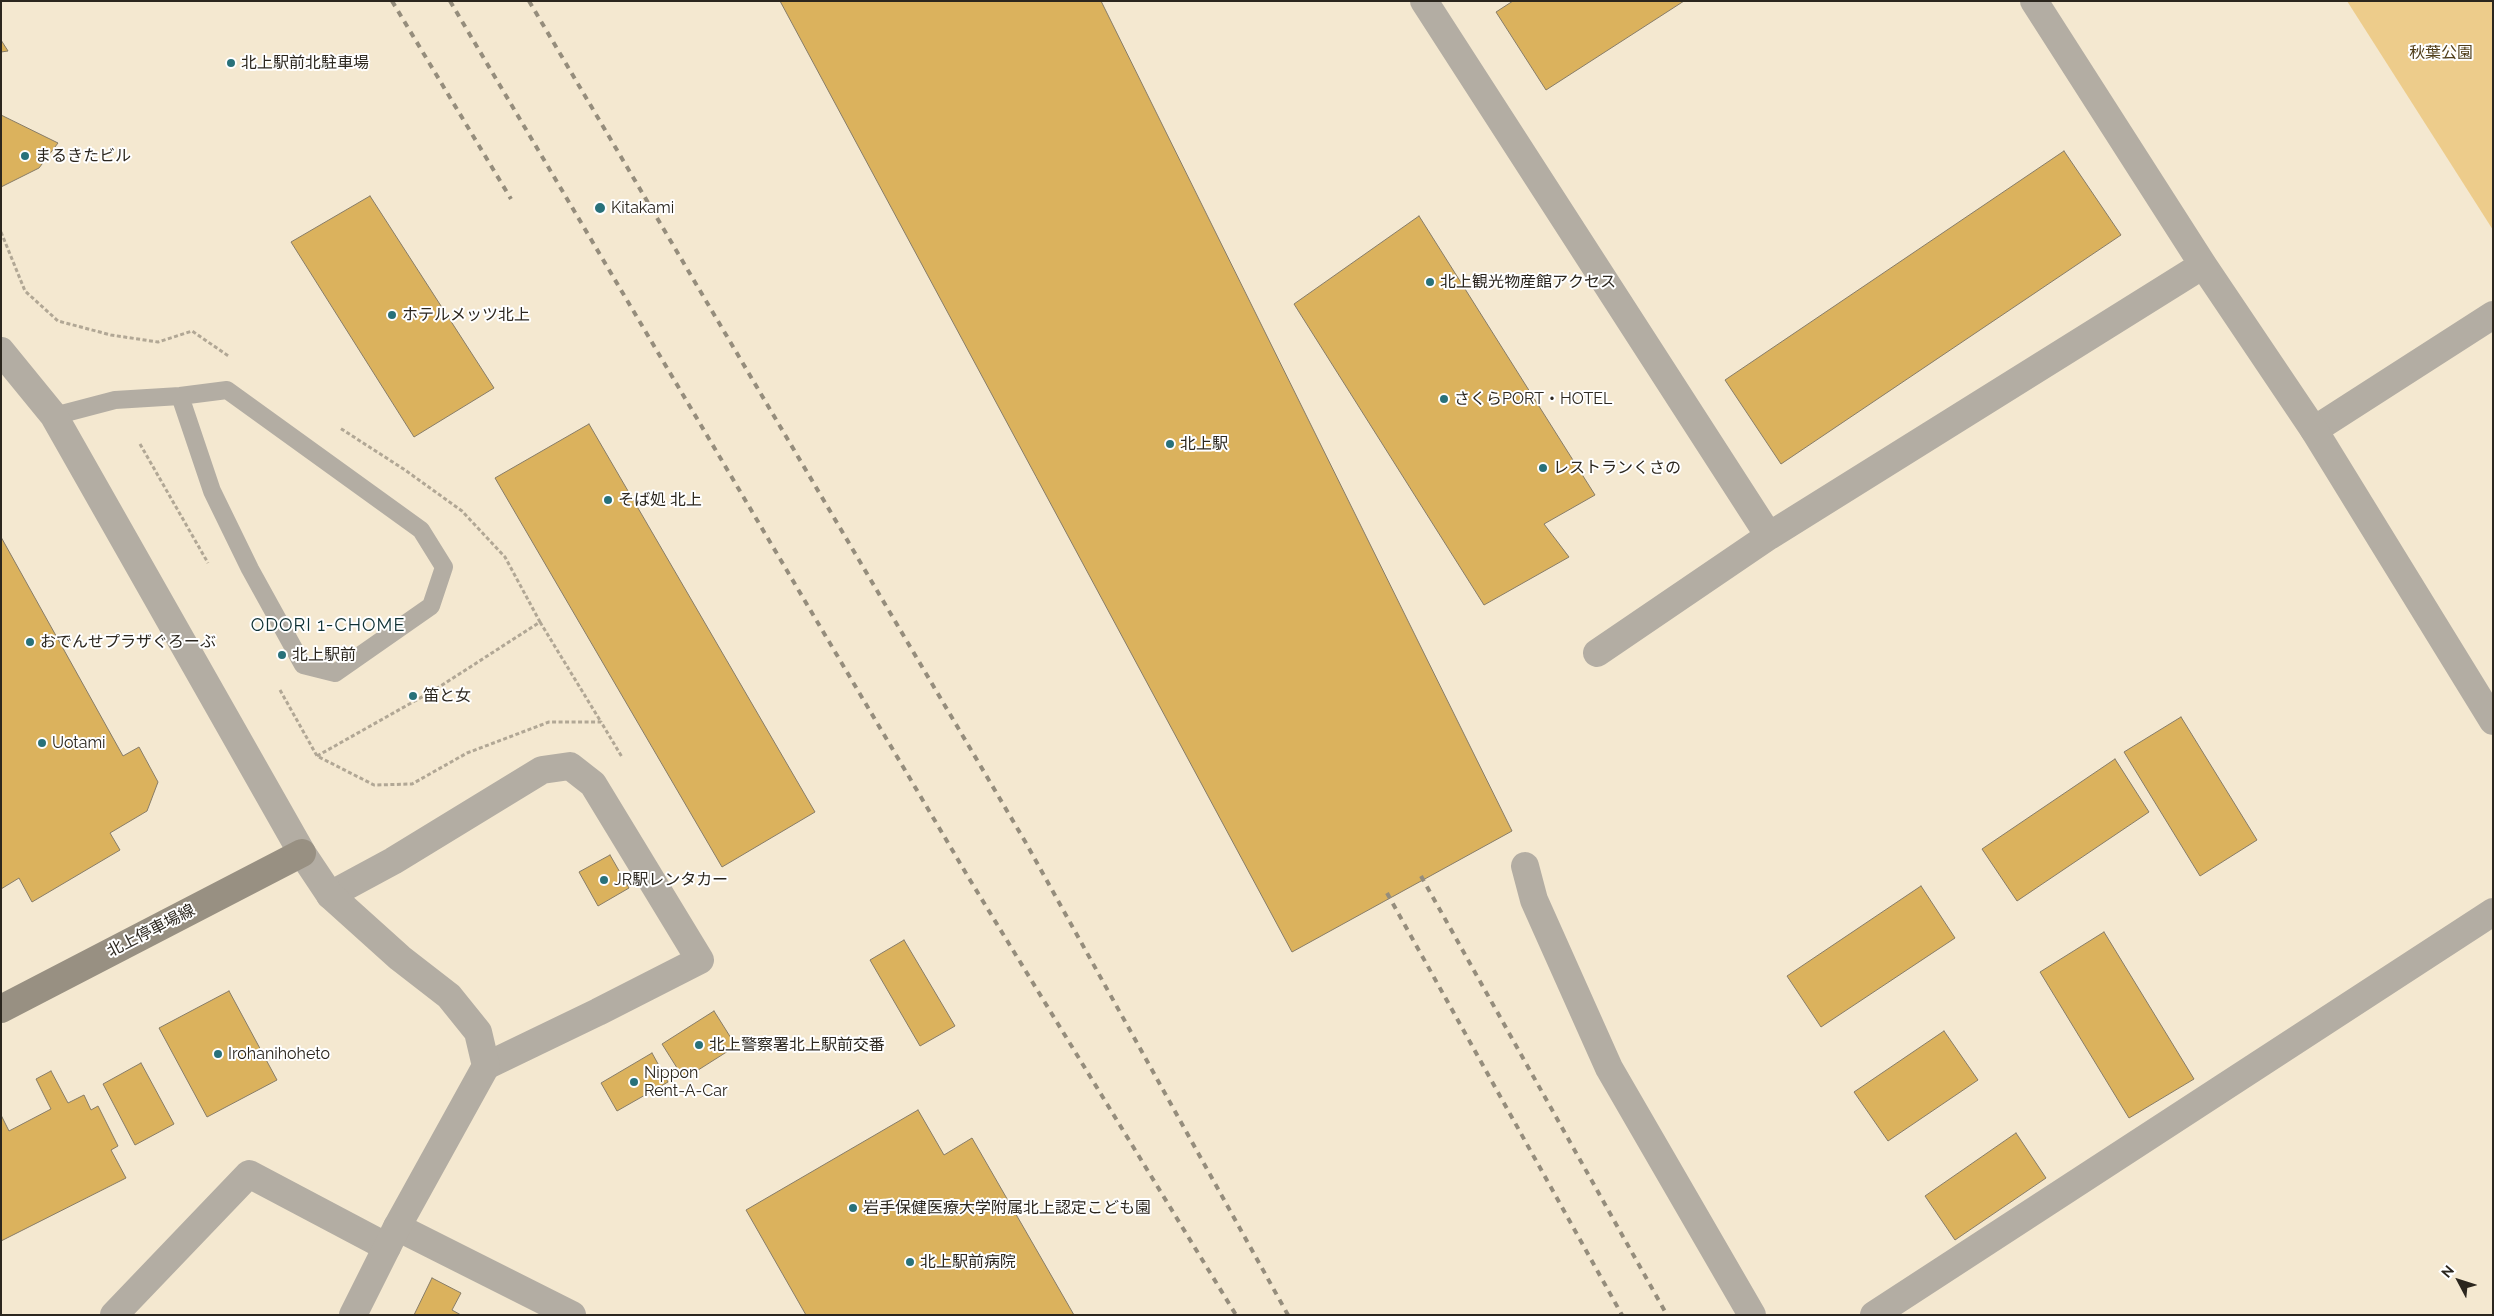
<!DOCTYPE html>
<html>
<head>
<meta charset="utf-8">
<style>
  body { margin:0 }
  #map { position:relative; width:2494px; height:1316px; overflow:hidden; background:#f4e8d0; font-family:Raleway,sans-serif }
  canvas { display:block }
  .frame { position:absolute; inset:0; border:2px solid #2b261e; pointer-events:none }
  .north { position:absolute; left:2434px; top:1256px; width:50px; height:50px; -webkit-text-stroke:4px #fff; paint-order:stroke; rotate:310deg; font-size:14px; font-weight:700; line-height:20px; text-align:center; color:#2b261e }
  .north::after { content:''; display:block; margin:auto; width:18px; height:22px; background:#2b261e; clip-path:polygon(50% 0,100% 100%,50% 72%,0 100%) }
</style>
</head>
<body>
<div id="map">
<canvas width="2494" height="1316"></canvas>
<div class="frame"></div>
<div class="north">N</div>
</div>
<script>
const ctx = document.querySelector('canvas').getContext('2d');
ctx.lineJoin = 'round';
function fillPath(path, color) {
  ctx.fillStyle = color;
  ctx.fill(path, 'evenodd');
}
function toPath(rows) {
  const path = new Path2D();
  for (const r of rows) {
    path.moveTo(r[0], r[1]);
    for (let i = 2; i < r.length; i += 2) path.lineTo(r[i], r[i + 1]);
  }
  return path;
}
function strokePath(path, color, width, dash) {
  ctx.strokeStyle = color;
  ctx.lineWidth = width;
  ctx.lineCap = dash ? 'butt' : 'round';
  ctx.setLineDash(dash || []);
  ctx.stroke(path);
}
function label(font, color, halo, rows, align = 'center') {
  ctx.font = font + ' Raleway,"Noto Sans JP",sans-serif';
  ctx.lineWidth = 4;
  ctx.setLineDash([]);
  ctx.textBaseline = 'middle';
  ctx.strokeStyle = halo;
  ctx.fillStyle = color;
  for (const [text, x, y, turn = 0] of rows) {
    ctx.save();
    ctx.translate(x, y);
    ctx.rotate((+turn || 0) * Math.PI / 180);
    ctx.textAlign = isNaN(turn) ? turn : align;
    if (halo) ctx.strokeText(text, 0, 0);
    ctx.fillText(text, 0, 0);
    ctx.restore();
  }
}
fillPath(toPath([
  [2347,1,2493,1,2493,230]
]), '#edcc8b');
const building = toPath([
  [780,1,1101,1,1512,831,1292,952,780,1],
  [1513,1,1684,1,1546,90,1496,12,1513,1],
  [1,40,8,51,1,52,1,40],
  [1,115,58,143,39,168,1,187,1,115],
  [2064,151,2121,235,1781,464,1725,380,2064,151],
  [370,196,494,388,414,437,291,242,370,196],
  [1419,216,1595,495,1544,524,1569,557,1484,605,1294,304,1419,216],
  [589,424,815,812,722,867,495,478,589,424],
  [1,537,123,756,139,747,158,782,147,811,110,833,120,850,32,902,19,878,1,889,1,537],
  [2181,717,2257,840,2200,876,2124,752,2181,717],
  [2115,759,2149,812,2017,901,1982,849,2115,759],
  [610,855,629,888,598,906,579,872,610,855],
  [1921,886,1955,938,1821,1027,1787,976,1921,886],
  [2104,932,2194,1079,2129,1118,2040,972,2104,932],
  [904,940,955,1026,920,1046,870,960,904,940],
  [229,991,277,1080,207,1117,159,1028,229,991],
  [714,1011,736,1046,684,1079,662,1044,714,1011],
  [1944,1031,1978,1080,1888,1141,1854,1092,1944,1031],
  [652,1053,668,1082,617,1111,601,1083,652,1053],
  [141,1063,174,1124,135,1145,103,1084,141,1063],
  [51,1071,68,1103,84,1095,91,1110,98,1106,118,1146,111,1150,126,1178,1,1241,1,1115,9,1131,51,1109,36,1079,51,1071],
  [918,1110,944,1155,972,1138,1074,1315,806,1315,746,1210,918,1110],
  [2016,1133,2046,1178,1955,1240,1925,1196,2016,1133],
  [432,1278,461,1293,452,1310,461,1315,414,1315,432,1278]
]);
fillPath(building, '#dbb25d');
strokePath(building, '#877c67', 1);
strokePath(toPath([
  [1,232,25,291,58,321,111,335,158,342,192,331,230,357],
  [140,444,208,563],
  [540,622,601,722],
  [280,690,317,756,374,785,412,784,467,753,549,722,601,722,622,757],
  [317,756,436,689,540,622,505,557,462,511,405,470,340,428]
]), '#b1a795', 3, [4, 2.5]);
strokePath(toPath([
  [54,416,115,400,180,396,227,390,421,530,444,567,431,606,335,673,303,665,250,569,212,491,180,396]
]), '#b3ada3', 18);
strokePath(toPath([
  [2314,430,2493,315],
  [1525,866,1534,900,1609,1068,1752,1315],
  [330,895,393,861,542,770,570,766,593,784,700,960,598,1012,486,1066],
  [397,1227,572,1315],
  [114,1315,249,1174,387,1247],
  [1874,1315,2493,912]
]), '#b3ada3', 28);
strokePath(toPath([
  [1424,1,1769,536],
  [2034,1,2203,265,2314,430,2493,721],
  [1,351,54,416,302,853,330,895,400,958,449,996,478,1032,486,1066,397,1227,353,1315],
  [1597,653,1769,536,2203,265]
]), '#b3ada3', 28);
strokePath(toPath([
  [1,1009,302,853]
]), '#989082', 28);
strokePath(toPath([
  [392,1,511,199],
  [450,1,970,880,1236,1315],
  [529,1,1026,843,1288,1315],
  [1421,876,1667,1315],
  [1387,893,1622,1315]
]), '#958d7c', 4, [6, 6]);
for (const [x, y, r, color] of [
  [231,63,5,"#28717a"],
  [25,156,5,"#28717a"],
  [600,208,6,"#28717a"],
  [1430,282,5,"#28717a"],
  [392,315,5,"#28717a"],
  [1444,399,5,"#28717a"],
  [1170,444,5,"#28717a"],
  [1543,468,5,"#28717a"],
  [608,500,5,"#28717a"],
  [30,642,5,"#28717a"],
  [282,655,5,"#28717a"],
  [413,696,5,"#28717a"],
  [42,743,5,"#28717a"],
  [604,880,5,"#28717a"],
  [699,1045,5,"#28717a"],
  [218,1054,5,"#28717a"],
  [634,1082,5,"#28717a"],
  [853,1208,5,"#28717a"],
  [910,1262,5,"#28717a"]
]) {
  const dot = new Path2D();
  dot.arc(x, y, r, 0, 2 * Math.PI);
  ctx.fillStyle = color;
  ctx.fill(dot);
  strokePath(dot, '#fff', 2);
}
label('16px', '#503e1a', '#fff', [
  ["秋葉公園",2441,53]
]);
label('16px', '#2b261e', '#fff', [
  ["北上駅前北駐車場",241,63],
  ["まるきたビル",35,156],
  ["Kitakami",611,208],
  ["北上観光物産館アクセス",1440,282],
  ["ホテルメッツ北上",402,315],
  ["さくらPORT・HOTEL",1454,399],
  ["北上駅",1180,444],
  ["レストランくさの",1553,468],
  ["そば処 北上",618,500],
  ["おでんせプラザぐろーぶ",40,642],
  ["北上駅前",292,655],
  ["笛と女",423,696],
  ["Uotami",52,743],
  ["JR駅レンタカー",614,880],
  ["北上警察署北上駅前交番",709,1045],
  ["Irohanihoheto",228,1054],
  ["Nippon",644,1073],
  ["Rent-A-Car",644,1091],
  ["岩手保健医療大学附属北上認定こども園",863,1208],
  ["北上駅前病院",920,1262]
], 'left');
label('16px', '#2b261e', '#fff', [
  ["北上停車場線",151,931,-27]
]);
ctx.letterSpacing = '1px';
label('18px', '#0d3034', '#fff', [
  ["ODORI 1-CHOME",328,626]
]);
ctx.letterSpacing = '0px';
</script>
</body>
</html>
